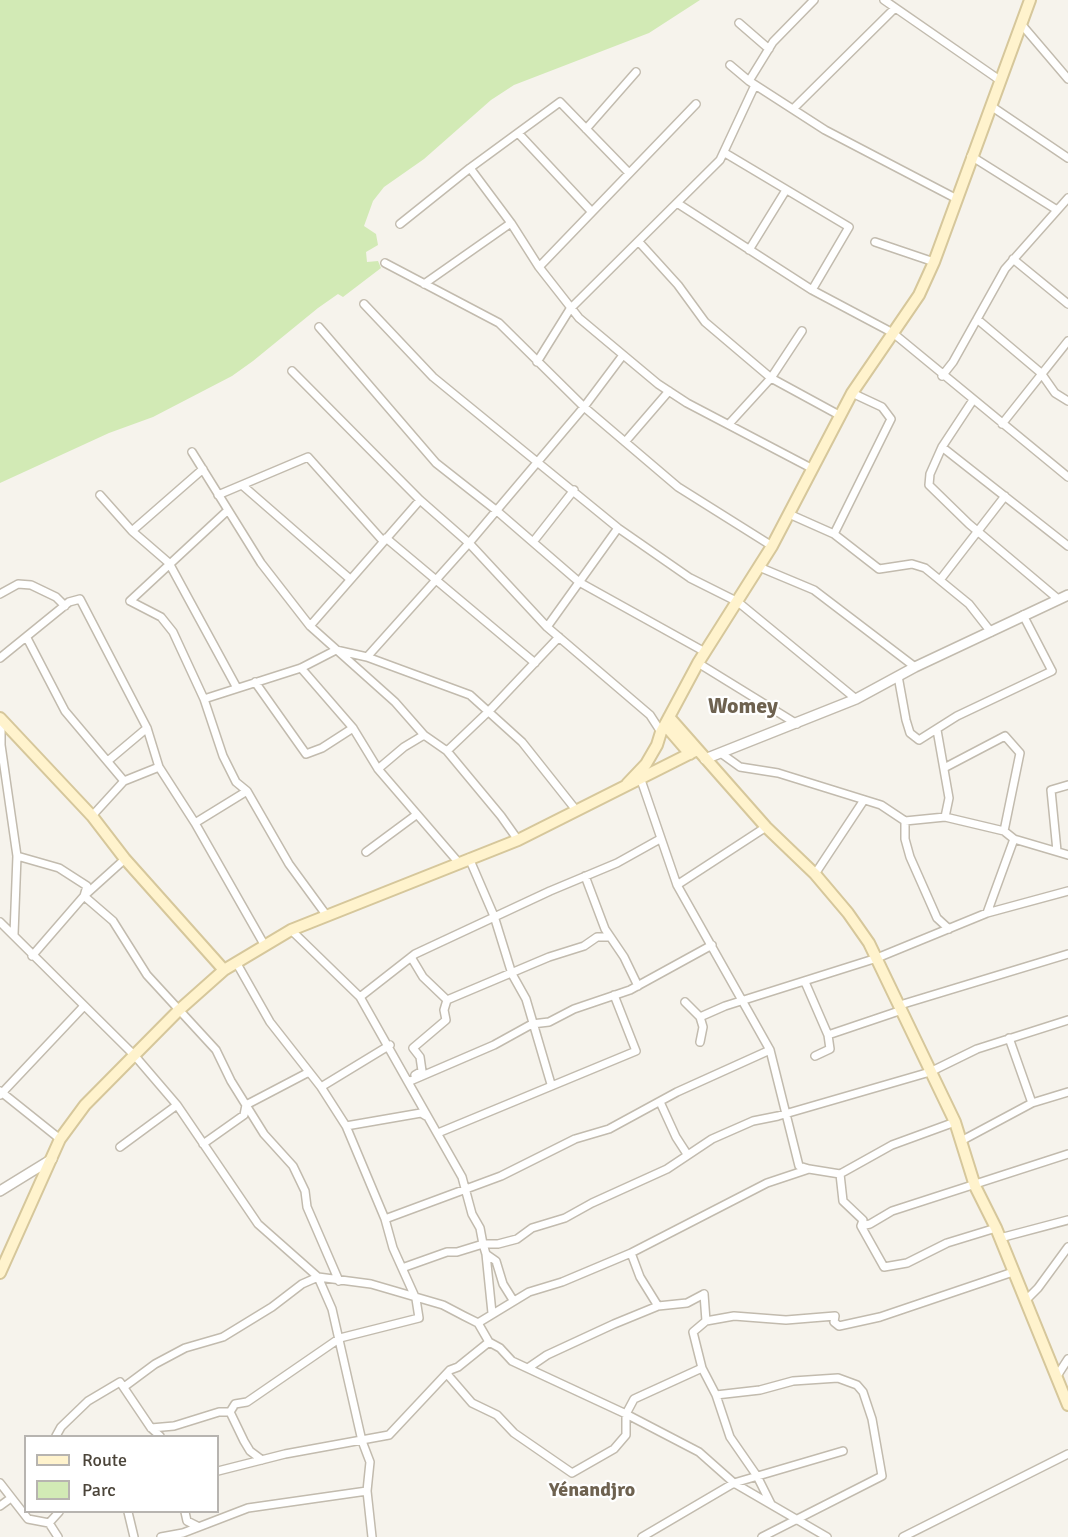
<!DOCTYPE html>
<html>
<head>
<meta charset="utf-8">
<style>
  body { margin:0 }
  #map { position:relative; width:1068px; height:1537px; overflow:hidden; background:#f6f3ec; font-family:Signika,sans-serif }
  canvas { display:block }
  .legend { position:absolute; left:24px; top:1435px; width:195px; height:78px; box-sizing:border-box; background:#fff; border:2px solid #b7b4b0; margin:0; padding:8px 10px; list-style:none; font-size:18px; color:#4b4439 }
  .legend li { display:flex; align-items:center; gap:12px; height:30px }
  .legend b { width:30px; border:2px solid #b7b4b0 }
</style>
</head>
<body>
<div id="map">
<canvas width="1068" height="1537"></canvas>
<ul class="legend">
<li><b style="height:8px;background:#fff3cd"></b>Route</li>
<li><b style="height:16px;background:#d2eab5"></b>Parc</li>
</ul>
</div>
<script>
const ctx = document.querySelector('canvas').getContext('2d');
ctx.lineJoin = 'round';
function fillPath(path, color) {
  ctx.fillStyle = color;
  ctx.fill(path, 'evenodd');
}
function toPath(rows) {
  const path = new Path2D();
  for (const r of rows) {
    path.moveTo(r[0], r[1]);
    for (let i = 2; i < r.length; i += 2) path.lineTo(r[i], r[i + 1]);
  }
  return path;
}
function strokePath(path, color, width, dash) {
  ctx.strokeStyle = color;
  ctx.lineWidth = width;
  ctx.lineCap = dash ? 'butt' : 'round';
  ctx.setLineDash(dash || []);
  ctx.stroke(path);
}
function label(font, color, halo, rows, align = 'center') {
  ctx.font = font + ' Signika,sans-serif';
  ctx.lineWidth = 4.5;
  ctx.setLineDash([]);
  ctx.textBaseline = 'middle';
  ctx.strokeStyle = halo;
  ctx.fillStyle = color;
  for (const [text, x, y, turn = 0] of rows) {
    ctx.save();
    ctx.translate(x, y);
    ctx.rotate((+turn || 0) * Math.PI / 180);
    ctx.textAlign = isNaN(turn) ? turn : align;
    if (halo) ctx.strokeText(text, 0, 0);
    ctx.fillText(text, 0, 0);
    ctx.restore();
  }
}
fillPath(toPath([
  [0,0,700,0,649,33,514,85,491,100,424,159,384,187,373,201,364,226,376,234,378,245,366,252,367,262,378,261,381,268,343,297,338,294,318,308,253,361,232,376,153,417,109,433,0,483]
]), '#d2eab5');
const minor = toPath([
  [884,0,1001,81],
  [739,23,769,49],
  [1022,25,1068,79],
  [730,65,749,81,825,130,957,199],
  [749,81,773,42,814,0],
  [991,106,1068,158],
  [793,109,894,9],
  [586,129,636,72],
  [519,134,591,211],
  [725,153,849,227,812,290],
  [971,156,1057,210],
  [470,168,511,223,539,267,579,318,658,384,687,403,811,468],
  [677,203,812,290,893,333,1068,477],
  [400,224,470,168,560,102,629,173],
  [639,242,678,285,705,322,771,378,839,415],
  [875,242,934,262],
  [749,250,786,190],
  [1013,259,1068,304],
  [385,263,499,323,584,407,678,487,772,546],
  [539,267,696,104],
  [424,284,511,223],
  [364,304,433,377,618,528,690,578,738,602,856,699],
  [977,319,1041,373,1055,393,1068,401],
  [319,327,436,463,497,511,579,582,705,652],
  [537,362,570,309,720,160,755,85],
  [292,371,420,500,469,543,547,627,650,715,661,732],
  [942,376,953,362,1005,269,1068,198],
  [973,400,942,447,930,474,929,485,969,524,1058,599],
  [729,424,771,378,802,331],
  [1002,424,1068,341],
  [625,442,669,391],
  [942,447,1068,546],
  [192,452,261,563,310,626,395,702,424,735,447,751,501,816,518,840],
  [242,485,350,579],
  [100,495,132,531,169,563,237,688],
  [218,495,308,457,383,541],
  [227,511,130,601,161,617,173,632,204,699,223,756,236,782,247,791,289,864,327,916],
  [789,514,834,534,879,569,912,564,925,568,969,604,991,632],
  [132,531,203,469],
  [834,534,891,419,882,407,852,393],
  [386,538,535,663],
  [533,542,574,490],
  [759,567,814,590,915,667],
  [940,580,1005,496],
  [0,594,18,584,31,585,56,597,65,606],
  [310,626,420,500],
  [547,627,618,528],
  [27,638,65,711,124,781],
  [367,657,469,543,584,407,623,355],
  [0,658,69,602,80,599,147,728,159,767,195,823,265,946],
  [698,663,797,724],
  [301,668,353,728,378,769,459,863],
  [898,676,906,720,910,733,919,740,957,716,1052,671,1023,615],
  [255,682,306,754,322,748,353,728],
  [204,699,301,668,336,650,367,657,470,695,522,742,576,810],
  [1,719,1,745,17,856,14,934],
  [937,730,949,798,945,817],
  [447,751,490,710,559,637],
  [722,754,740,767,778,773,881,805,905,821,945,817,1004,831,1014,839,1068,855],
  [109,760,147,728],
  [944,768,1005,736,1020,753,1004,831],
  [378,769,404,747,424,735],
  [641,780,677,885,770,1050,799,1166,809,1169],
  [92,816,124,781,159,767],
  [905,821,905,839,910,857,937,918,949,929],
  [195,823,247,791],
  [1057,851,1051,790,1068,785],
  [366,852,416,815],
  [17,856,59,868,87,886,84,896,113,921,147,975,216,1050,231,1081,264,1134,293,1166,305,1191,307,1207,339,1281],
  [469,858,494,916,512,974,526,999,551,1084],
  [815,874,864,800],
  [585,876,605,929,624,957,638,986],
  [677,885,766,827],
  [987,913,1014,839],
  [0,922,135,1056,177,1105,258,1224,318,1277,332,1309,362,1441,370,1462,367,1491,372,1537],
  [291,930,360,997,408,1082],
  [712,945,630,990,574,1009,549,1022,532,1024,494,1045,408,1082,462,1177,472,1214,480,1228,483,1244,498,1244,517,1239,532,1228,565,1218,592,1203,667,1169,712,1139,753,1121,778,1116,930,1072,977,1049,1068,1020],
  [32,956,84,896,125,859],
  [411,957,423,977,447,1000],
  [236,962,270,1022,321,1087,346,1126,421,1113,426,1116],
  [805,982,828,1035,902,1010],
  [360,997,415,954,550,891,617,863,660,839],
  [685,1002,700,1017,725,1006,877,958,987,913,1068,891],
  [900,1005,1068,954],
  [700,1017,703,1027,700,1042],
  [1009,1038,1032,1103],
  [815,1056,830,1049,828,1035],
  [415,1075,422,1071,420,1057,413,1048,446,1020,444,1010,447,1000,549,957,584,946,597,937,610,937],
  [321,1087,390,1045],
  [0,1091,60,1139],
  [0,1095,84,1006],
  [660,1102,676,1137,687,1154],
  [346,1126,385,1219],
  [438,1133,636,1051,614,995],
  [961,1141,1032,1103,1068,1092],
  [203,1144,244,1115,246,1105,309,1072],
  [120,1147,177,1105],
  [840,1174,843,1201,863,1220,861,1226,884,1267,907,1263,947,1243,996,1228],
  [861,1226,870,1224,892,1211,1068,1154],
  [1000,1238,1068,1220],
  [631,1253,640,1277,658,1306],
  [486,1254,492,1313],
  [402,1268,447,1252,457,1252,483,1244,486,1254,496,1261,503,1284,513,1300],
  [704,1294,706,1321,693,1332,702,1368,716,1395,730,1437,757,1476,771,1504],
  [1025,1301,1038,1288,1068,1247],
  [706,1321,734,1316,786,1320,835,1316,834,1322,839,1326,880,1317,1013,1272],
  [478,1323,529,1292,562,1282,631,1253,767,1183,809,1169,840,1174,892,1145,955,1122],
  [528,1368,547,1355,614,1324,658,1306,687,1303,704,1294],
  [447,1374,472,1403,497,1415,514,1433,572,1473,614,1449,626,1435,626,1414,634,1399,702,1368],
  [1057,1376,1068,1359],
  [124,1387,155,1364,185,1348,223,1337,272,1307,302,1284,318,1277,371,1284,443,1305,464,1316,478,1323,489,1342,500,1348,512,1361,626,1414,699,1452,734,1483,827,1537],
  [716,1395,760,1390,793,1381,838,1378,857,1385,863,1392,872,1419,882,1476,762,1537],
  [230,1412,235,1404,247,1402,340,1338,419,1318,416,1299,393,1248,385,1219,501,1176,575,1139,609,1129,677,1092,770,1050],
  [230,1412,244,1441,250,1451,262,1460],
  [151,1428,174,1426,219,1412,230,1412],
  [56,1436,61,1427,88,1401,120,1382,151,1428,160,1436],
  [218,1471,285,1454,389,1435,450,1370,458,1367,489,1342],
  [0,1483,28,1519,49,1523],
  [0,1506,11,1498],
  [128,1512,134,1537],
  [185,1512,187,1521,197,1526],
  [58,1537,49,1523,59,1512],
  [161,1537,183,1533,248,1508,367,1491],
  [642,1537,734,1483,843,1451],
  [903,1537,1068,1454]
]);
const tertiary = toPath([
  [705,759,856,699,915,667,1068,595],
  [0,1191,52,1159]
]);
const secondary = toPath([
  [669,717,766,827,815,874,848,913,869,943,955,1122,975,1186,996,1228,1068,1405],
  [0,718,92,816,125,859,224,970],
  [665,725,690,754],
  [627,784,646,764,657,745,661,732,698,663,772,546,852,393,919,295,934,262,1030,0],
  [0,1273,60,1139,85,1105,179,1010,224,970,291,930,518,840,697,750]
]);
strokePath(minor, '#c2bbae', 10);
strokePath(tertiary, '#c2bbae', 12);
strokePath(secondary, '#d6c79b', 14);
strokePath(minor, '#fff', 7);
strokePath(tertiary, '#fff', 9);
strokePath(secondary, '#fff3cd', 10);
label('bold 20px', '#6e6250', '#fff', [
  ["Yénandjro",592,1491]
]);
label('bold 22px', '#6e6250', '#fff', [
  ["Womey",743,707]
]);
</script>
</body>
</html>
